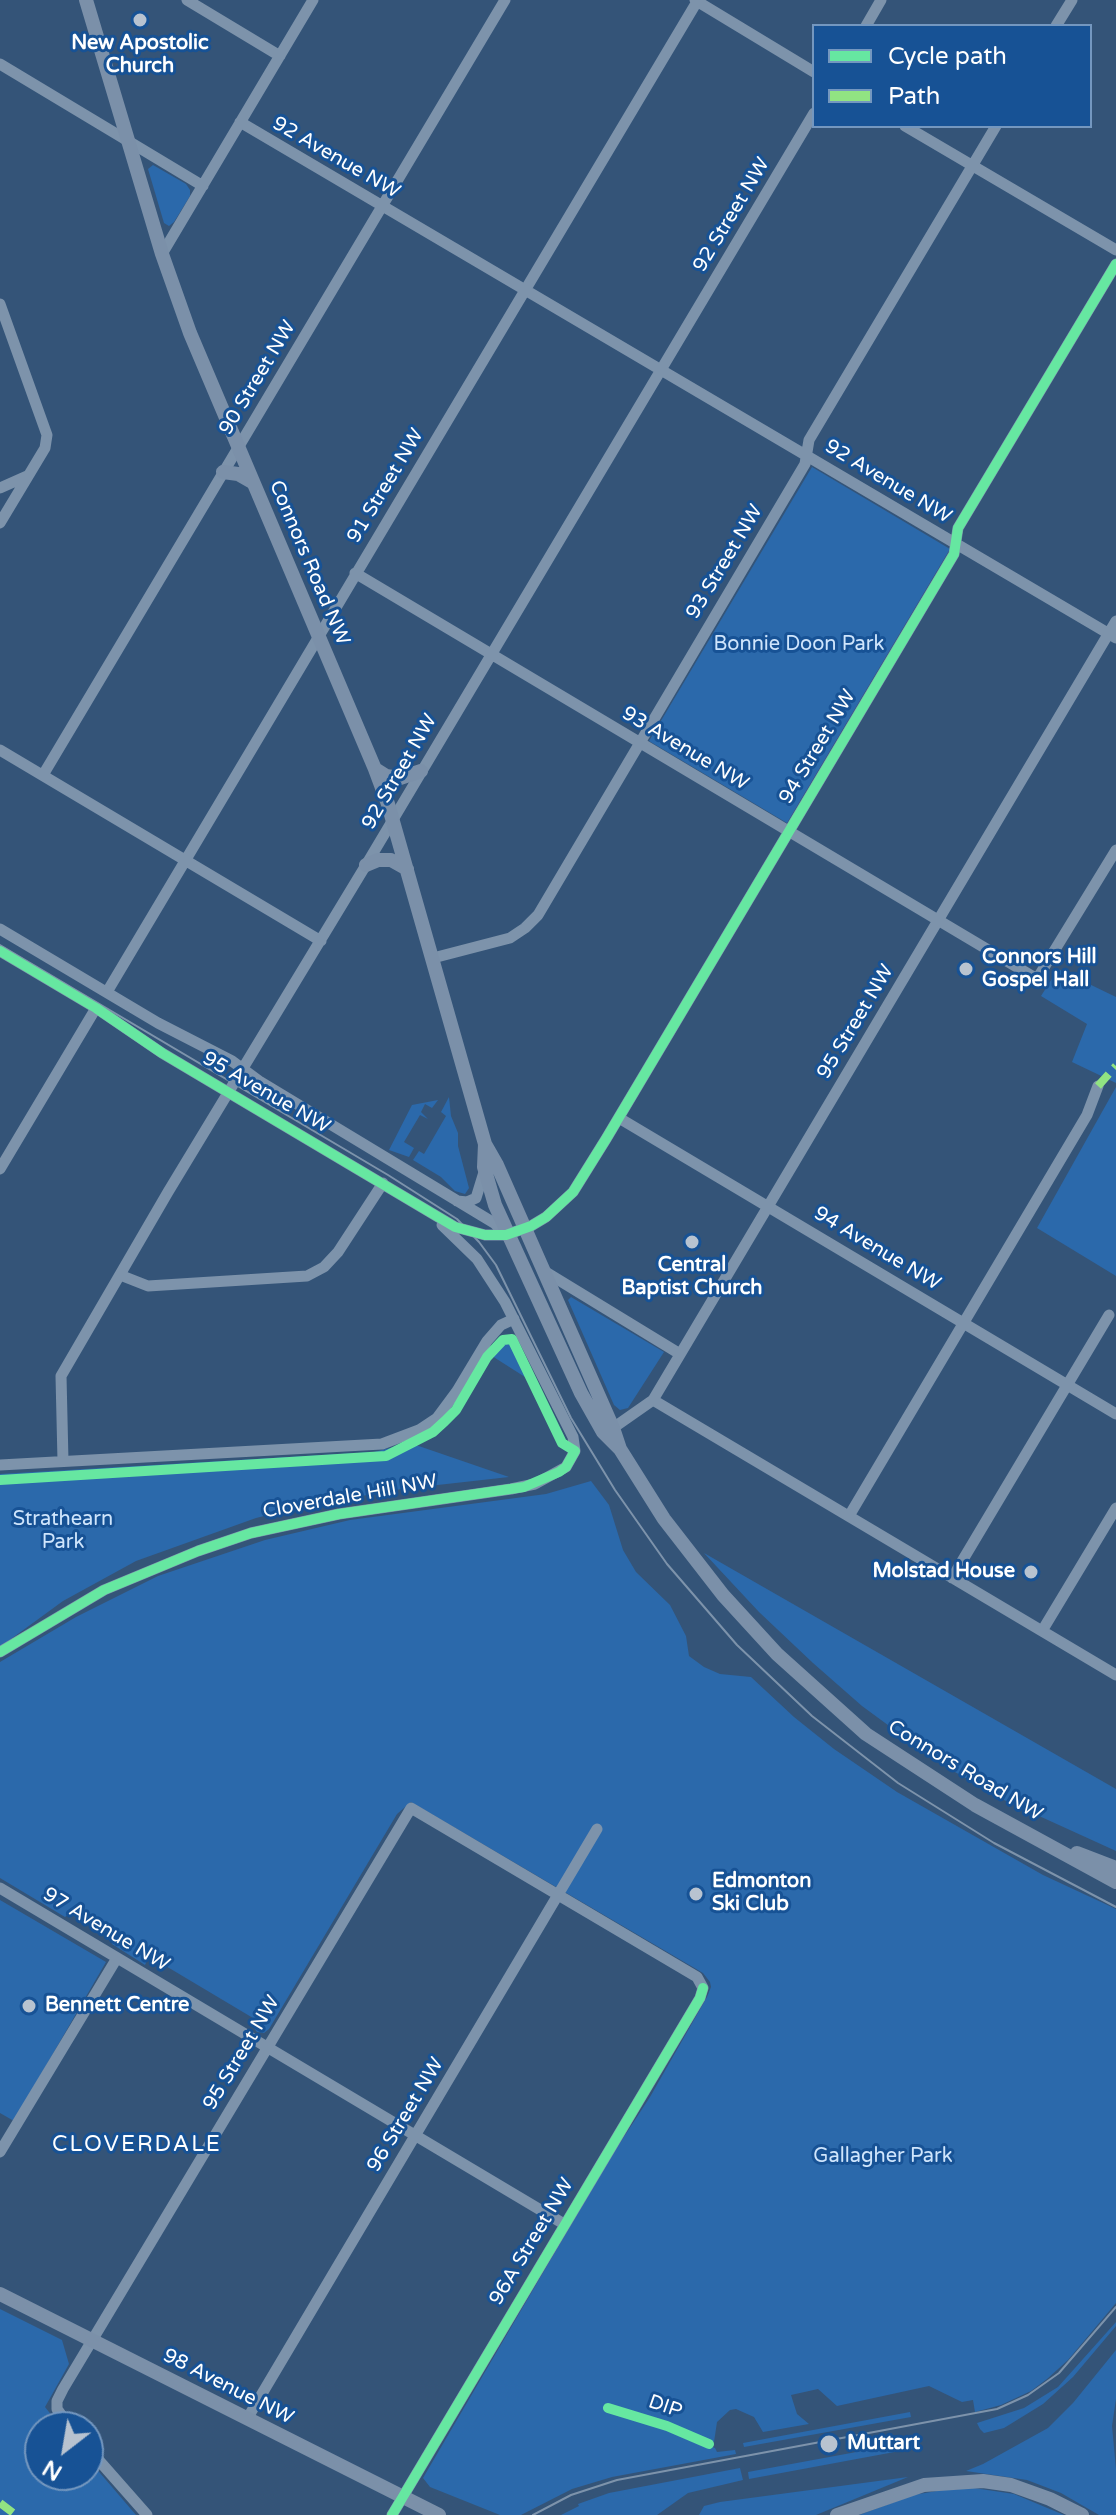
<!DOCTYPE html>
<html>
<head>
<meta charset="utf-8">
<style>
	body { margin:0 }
	#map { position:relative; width:1116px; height:2515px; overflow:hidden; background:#345478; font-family:"Varela Round",sans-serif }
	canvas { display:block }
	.legend { position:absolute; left:812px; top:24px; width:280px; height:104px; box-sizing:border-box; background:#175295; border:2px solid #7497bf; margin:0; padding:10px 14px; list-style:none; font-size:24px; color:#fff }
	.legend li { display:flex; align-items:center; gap:16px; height:40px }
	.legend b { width:40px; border:2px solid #7497bf }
	.north { position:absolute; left:24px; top:2411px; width:80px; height:80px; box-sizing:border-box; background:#175295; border:2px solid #7497bf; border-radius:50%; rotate:211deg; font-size:22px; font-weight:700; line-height:32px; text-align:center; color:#fff }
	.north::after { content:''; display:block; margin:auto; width:28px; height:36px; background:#b8c3d0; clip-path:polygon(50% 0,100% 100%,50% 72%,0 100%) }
</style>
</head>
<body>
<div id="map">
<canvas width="1116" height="2515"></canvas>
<ul class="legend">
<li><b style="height:10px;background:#66e7a1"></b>Cycle path</li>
<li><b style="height:10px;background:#91e382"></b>Path</li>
</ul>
<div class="north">N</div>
</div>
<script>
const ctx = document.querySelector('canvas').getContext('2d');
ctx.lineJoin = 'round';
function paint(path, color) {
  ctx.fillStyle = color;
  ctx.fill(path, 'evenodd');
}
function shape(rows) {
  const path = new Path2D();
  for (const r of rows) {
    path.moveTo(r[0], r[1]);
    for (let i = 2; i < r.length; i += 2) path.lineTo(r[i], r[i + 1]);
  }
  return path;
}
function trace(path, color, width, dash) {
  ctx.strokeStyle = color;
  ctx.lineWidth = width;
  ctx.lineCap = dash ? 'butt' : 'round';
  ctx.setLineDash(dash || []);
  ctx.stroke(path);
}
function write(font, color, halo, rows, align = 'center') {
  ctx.font = font + ' "Varela Round",sans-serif';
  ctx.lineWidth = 6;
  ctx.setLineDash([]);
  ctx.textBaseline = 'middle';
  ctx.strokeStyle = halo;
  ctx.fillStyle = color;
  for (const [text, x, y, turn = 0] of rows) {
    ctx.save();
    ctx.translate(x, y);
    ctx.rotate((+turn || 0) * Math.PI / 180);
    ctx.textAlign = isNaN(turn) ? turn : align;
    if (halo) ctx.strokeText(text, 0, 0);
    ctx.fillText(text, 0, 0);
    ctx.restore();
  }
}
const green = shape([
	[153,165,186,184,190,190,190,196,174,222,169,226,164,223,148,169],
	[812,467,950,549,787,823,649,741],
	[1058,969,1116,997,1116,1083,1072,1062,1087,1024,1041,996],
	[1116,1087,1116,1276,1037,1228],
	[449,1097,451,1116,458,1133,458,1146,469,1188,465,1194,455,1191,441,1177,413,1160,419,1151,424,1154,446,1116,441,1112],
	[438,1100,432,1108,425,1104,421,1112,428,1119,420,1115,404,1142,414,1148,409,1157,389,1150,412,1105],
	[571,1297,664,1352,628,1408,620,1410,614,1405,568,1300],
	[508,1340,512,1344,533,1392,525,1377,492,1356,499,1345],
	[410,1443,509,1477,402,1489,304,1506,256,1518,136,1561,63,1601,0,1647,0,1474,374,1452],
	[591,1481,609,1505,623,1550,636,1572,670,1605,686,1636,689,1656,704,1667,720,1674,751,1677,794,1717,834,1749,897,1792,1043,1875,1116,1909,1116,2303,1068,2360,1047,2379,1031,2391,1001,2405,975,2412,973,2400,962,2402,929,2386,837,2406,818,2389,791,2395,797,2414,809,2424,763,2432,754,2417,736,2409,730,2410,717,2422,714,2442,683,2430,678,2432,715,2448,717,2452,735,2450,736,2454,612,2477,572,2489,521,2515,500,2515,430,2487,423,2478,610,2158,650,2097,707,1997,711,1987,710,1982,703,1973,411,1802,397,1814,269,2029,264,2033,257,2032,253,2027,253,2018,149,1956,145,1965,112,1944,110,1932,73,1911,65,1917,0,1878,0,1662,76,1617,158,1576,265,1540,350,1520,546,1494],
	[704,1553,1116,1789,1116,1851,1004,1800,941,1764,862,1706,813,1663,759,1612],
	[0,1900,106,1962,14,2121,0,2113],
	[0,2309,62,2340,69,2364,45,2407,61,2427,40,2427,40,2475,88,2475,88,2459,136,2515,0,2515],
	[1116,2322,1116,2326,1073,2377,1043,2404,1004,2428,984,2433,980,2429,977,2423,1024,2408,1058,2387],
	[1116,2350,1116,2399,1112,2426,1116,2469,1116,2515,1099,2515,1061,2493,1027,2480,966,2471,983,2464,1048,2428,1073,2403],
	[910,2412,911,2417,744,2447,743,2443],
	[916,2441,916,2448,749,2479,748,2472],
	[740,2468,743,2480,688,2493,657,2515,561,2515,579,2506,578,2504,609,2493],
	[908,2477,816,2515,699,2515,704,2506,720,2502],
	[974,2488,1014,2494,1064,2515,859,2515,913,2495,943,2490]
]);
const minor = shape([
	[187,0,280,56],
	[695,0,814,72],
	[866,26,881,0],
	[1056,26,1072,0],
	[0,64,203,186],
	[240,122,1116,638],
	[905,126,1116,250],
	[162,254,313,0],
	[0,304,47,435,45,448,0,523],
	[0,488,27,476],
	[355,573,1037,979,1116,850],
	[0,750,321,941],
	[43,775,505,0],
	[0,929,158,1023,232,1061,259,1081,494,1223,506,1234],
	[0,951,96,1008,162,1053,455,1227,485,1235,506,1235,531,1226,546,1217,573,1192,606,1139,954,554,958,528,1116,264],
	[433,958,510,938,525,928,538,915,805,464,809,440,996,126],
	[107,992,698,0],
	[619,1118,1116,1414],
	[0,1169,96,1008],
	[457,1201,467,1202,476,1198,484,1172],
	[544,1271,680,1354],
	[120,1275,148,1286,307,1276,324,1267,338,1252,383,1183],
	[653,1400,1116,1675],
	[613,1428,653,1400,1116,621],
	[63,1461,61,1376,168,1192,366,865,814,113],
	[0,1465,382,1444,419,1430,437,1418,457,1391,487,1341,501,1325,514,1319],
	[849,1516,1087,1115,1098,1086],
	[952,1578,1109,1315],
	[1042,1631,1116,1508],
	[0,1652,104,1590,198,1551,251,1533,339,1514,511,1489,535,1484,566,1467,575,1451,573,1437,505,1302,477,1259,442,1225],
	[0,1888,564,2224],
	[0,2152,117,1958],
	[247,2419,597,1829],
	[70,2427,57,2409,57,2401,63,2389,411,1808,697,1977,703,1988,700,1998,392,2515],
	[88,2448,147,2515]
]);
const major = shape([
	[86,0,162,254,190,333,375,769,388,804,485,1144,497,1165,613,1428,620,1449],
	[223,472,238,474,252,482],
	[375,769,386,776,400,778,421,771],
	[366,865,378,860,391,860,407,869],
	[485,1144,484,1167,495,1205,581,1393,603,1432,620,1449,664,1519,723,1595,777,1654,866,1734,975,1805,1116,1882],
	[1077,1853,1116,1868],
	[0,2294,439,2515],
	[837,2515,924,2485,983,2481,1011,2485,1050,2499,1082,2515]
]);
const tram = shape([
	[0,945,388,1175,457,1219,479,1242,496,1265,571,1418,615,1490,667,1564,737,1645,812,1716,898,1783,994,1843,1116,1907],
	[533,2515,571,2495,617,2480,997,2409,1028,2395,1059,2373,1116,2307]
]);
const quiet = shape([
	[1098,1086,1116,1066],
	[0,2503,16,2515]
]);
const cycleway = shape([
	[0,951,96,1008,162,1053,455,1227,485,1235,506,1235,531,1226,546,1217,573,1192,606,1139,954,554,958,528,1116,264],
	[0,1480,386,1456,433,1432,445,1421,456,1410,487,1357,503,1340,512,1339,562,1443,575,1451,566,1467,559,1472,524,1487,339,1514,251,1533,198,1551,104,1590,0,1652],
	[608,2408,667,2426,709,2444],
	[392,2515,700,1998,703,1988]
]);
const markers = [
	[140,20,8,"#b8c3d0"],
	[966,969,8,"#b8c3d0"],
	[692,1242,8,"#b8c3d0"],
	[1031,1572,8,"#b8c3d0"],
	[696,1894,8,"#b8c3d0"],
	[29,2006,8,"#b8c3d0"],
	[829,2444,10,"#b8c3d0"]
];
const poiNames = [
	["New Apostolic",140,44,"center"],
	["Church",140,67,"center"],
	["Connors Hill",982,958],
	["Gospel Hall",982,981],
	["Central",692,1266,"center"],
	["Baptist Church",692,1289,"center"],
	["Molstad House",1015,1572,"right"],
	["Edmonton",712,1882],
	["Ski Club",712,1905],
	["Bennett Centre",45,2006],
	["Muttart",847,2444]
];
const streetNames = [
	["92 Avenue NW",336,158,30],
	["92 Street NW",732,215,-59],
	["90 Street NW",258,378,-59],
	["92 Avenue NW",888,482,31],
	["91 Street NW",386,486,-59],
	["93 Street NW",725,562,-59],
	["Connors Road NW",309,563,67],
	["94 Street NW",818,747,-59],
	["93 Avenue NW",685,749,31],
	["92 Street NW",400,772,-60],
	["95 Street NW",856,1022,-59],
	["95 Avenue NW",266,1093,30],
	["94 Avenue NW",877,1249,31],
	["Cloverdale Hill NW",350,1497,-10],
	["Connors Road NW",965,1771,31],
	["97 Avenue NW",106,1930,31],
	["95 Street NW",242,2053,-59],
	["96 Street NW",406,2115,-59],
	["96A Street NW",532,2242,-59],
	["98 Avenue NW",228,2387,27],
	["DIP",665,2407,19]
];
const parkNames = [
	["Bonnie Doon Park",799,645],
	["Strathearn",63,1520],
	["Park",63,1543],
	["Gallagher Park",883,2157]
];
const neighbourhoodNames = [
	["CLOVERDALE",137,2145]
];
paint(green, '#2b69ab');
trace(minor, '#7d93ab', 11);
trace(major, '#7b90a9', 14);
trace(tram, '#7d93ab', 2);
trace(quiet, '#91e382', 8, [16, 8]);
trace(cycleway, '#66e7a1', 10);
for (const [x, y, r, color] of markers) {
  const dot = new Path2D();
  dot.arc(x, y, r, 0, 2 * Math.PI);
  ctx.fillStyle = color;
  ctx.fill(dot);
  trace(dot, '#175295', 3);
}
write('bold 20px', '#fff', '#175295', poiNames, 'left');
write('20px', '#fff', '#175295', streetNames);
write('20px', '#cfe5fc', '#175295', parkNames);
ctx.letterSpacing = '2px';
write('22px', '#fff', '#175295', neighbourhoodNames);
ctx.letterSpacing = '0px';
</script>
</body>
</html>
